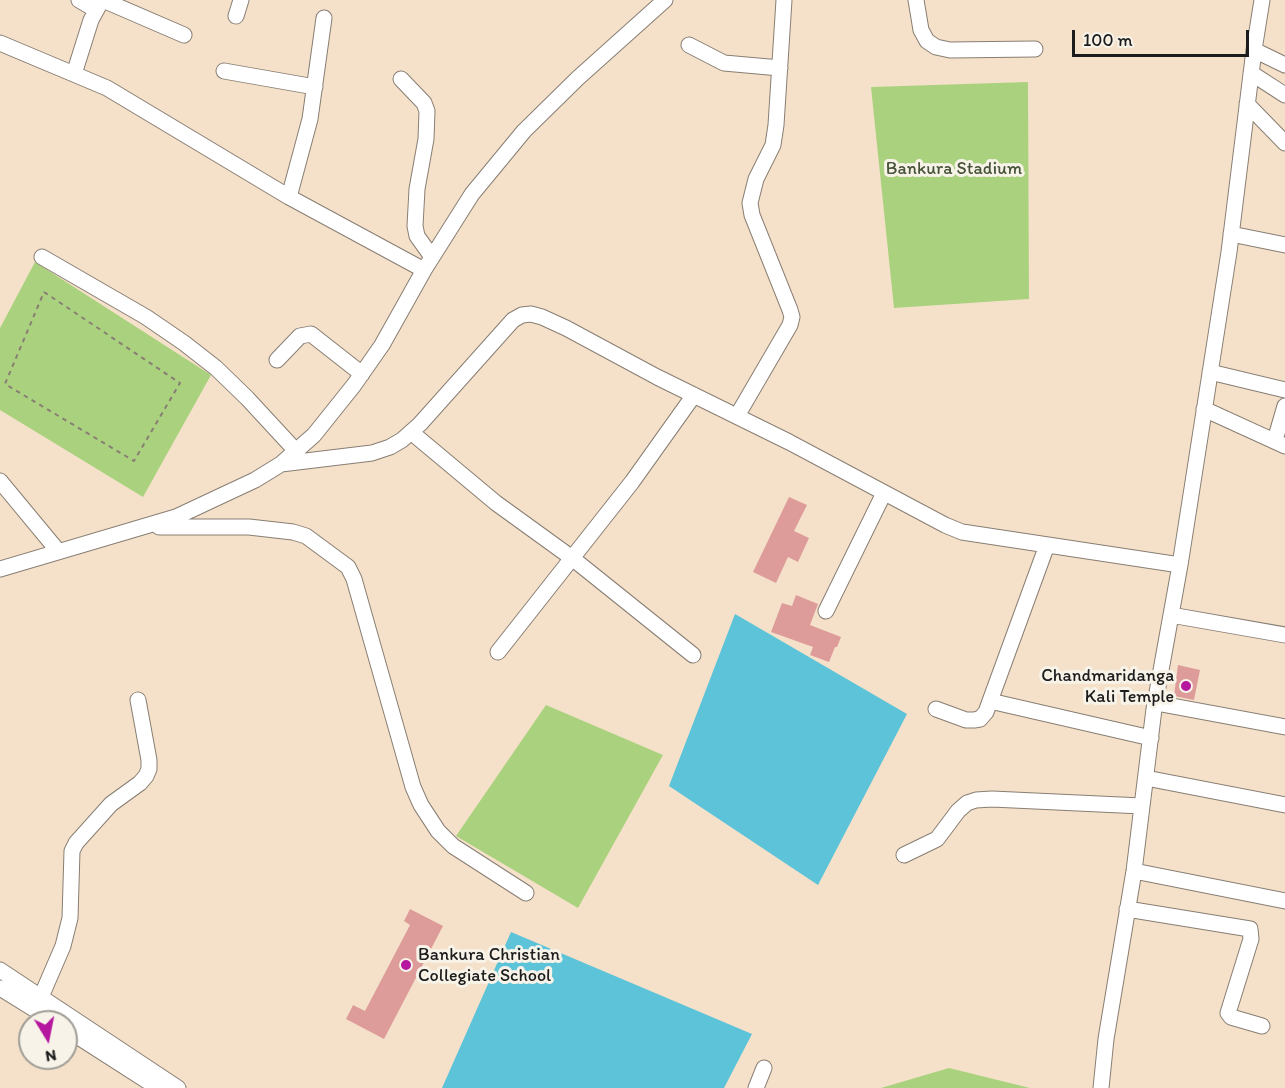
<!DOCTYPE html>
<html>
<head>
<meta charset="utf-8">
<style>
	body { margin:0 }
	#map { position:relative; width:1285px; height:1088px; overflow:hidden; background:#f5e1ca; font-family:Itim,sans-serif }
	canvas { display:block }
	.north { position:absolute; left:18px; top:1010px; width:60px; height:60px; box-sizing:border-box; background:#f7f3e8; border:2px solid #9f9d96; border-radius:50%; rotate:170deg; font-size:16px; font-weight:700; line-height:24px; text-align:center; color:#1c1c1c }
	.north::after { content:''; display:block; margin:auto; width:21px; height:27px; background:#b5179e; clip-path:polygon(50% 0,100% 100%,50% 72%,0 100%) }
	.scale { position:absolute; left:1072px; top:30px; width:177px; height:27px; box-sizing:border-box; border:3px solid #1c1c1c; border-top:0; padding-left:8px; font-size:18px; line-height:21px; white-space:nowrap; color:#1c1c1c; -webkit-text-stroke:4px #f7f3e8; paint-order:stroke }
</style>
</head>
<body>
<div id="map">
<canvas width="1285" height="1088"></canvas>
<div class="north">N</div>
<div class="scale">100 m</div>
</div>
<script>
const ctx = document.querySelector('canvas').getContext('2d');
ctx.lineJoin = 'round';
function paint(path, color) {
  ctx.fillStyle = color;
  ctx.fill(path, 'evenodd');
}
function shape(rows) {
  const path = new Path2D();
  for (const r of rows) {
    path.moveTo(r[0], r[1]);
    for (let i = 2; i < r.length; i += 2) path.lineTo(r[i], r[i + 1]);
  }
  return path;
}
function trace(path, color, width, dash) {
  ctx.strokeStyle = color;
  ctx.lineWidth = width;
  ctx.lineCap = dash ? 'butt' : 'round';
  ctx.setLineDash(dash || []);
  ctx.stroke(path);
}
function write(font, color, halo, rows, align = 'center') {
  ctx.font = font + ' Itim,sans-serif';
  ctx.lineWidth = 6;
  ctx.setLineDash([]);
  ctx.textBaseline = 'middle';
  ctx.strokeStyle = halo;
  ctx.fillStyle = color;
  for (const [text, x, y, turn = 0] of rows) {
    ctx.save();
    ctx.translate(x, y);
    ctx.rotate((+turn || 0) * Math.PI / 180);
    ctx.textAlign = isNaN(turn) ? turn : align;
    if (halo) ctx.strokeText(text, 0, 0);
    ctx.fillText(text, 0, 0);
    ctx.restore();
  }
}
const green = shape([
	[1028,82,1029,299,894,308,871,87],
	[35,262,211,375,143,497,0,410,0,328],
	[546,705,663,755,578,908,456,836],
	[949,1068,1030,1088,881,1088]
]);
const water = shape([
	[735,614,907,714,818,885,669,786],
	[511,932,752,1034,724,1088,442,1088]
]);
const building = shape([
	[789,497,807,505,794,531,809,538,798,562,788,557,776,583,753,572],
	[796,595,818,604,810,625,841,637,837,647,835,647,829,662,810,655,813,647,771,632,782,603,792,606],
	[1178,665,1200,670,1194,700,1174,696],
	[410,909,443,926,384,1039,346,1019,353,1005,365,1011,410,925,404,921]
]);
const path = shape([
	[44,292,180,383,134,461,5,384,44,292]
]);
const minor = shape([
	[79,0,96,10],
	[103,0,184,35],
	[916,0,921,30,927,41,936,47,950,50,1035,49],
	[236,16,241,0],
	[0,43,107,88,289,197,424,270],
	[689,45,724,63,780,68],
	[1254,50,1285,65],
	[224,71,315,87],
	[1251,73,1285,95],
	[74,74,91,20,102,0],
	[401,79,424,103,427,111,426,139,417,189,415,226,417,236,432,257],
	[1247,104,1285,143],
	[289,197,310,119,324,18],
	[1231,234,1285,245],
	[42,257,146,317,184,343,216,368,247,398,296,451],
	[277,360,300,336,311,334,362,374],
	[1210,372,1285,390],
	[1204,409,1285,446],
	[737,416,790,325,792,317,790,310,752,215,750,203,756,179,773,145,776,125,784,0],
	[411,432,496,503,572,558,693,655],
	[1275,440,1285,406],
	[281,464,372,453,390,447,402,440,420,424,513,320,522,315,531,314,542,317,566,328,657,377,789,442,945,525,962,532,1180,565],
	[0,481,58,551],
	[159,527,249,527,293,532,306,536,348,567,354,579,413,787,421,805,438,831,453,846,526,893],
	[0,569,176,517,255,480,281,464,314,435,354,385,382,345,424,270,472,194,524,131,578,78,665,0],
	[826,611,884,493],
	[1171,615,1285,635],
	[498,652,632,482,694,395],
	[990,701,1151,738],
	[1156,703,1285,727],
	[936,709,966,720,974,720,980,719,986,712,1047,545],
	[1146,778,1285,805],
	[904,855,937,839,958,811,967,803,976,800,992,799,1142,806],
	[1134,871,1285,901],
	[1127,909,1250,929,1251,939,1228,1013,1231,1017,1262,1026],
	[0,970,178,1088],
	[0,988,55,1022],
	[41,997,63,946,70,918,72,851,76,843,111,804,140,783,146,776,149,769,149,760,138,700],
	[66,1029,158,1088],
	[756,1088,764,1068],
	[1101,1088,1106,1039,1134,871,1154,709,1180,565,1229,252,1254,50,1262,0]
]);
const markers = [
	[1186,686,6,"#b5179e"],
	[406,965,6,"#b5179e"]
];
const parkNames = [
	["Bankura Stadium",954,169]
];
const poiNames = [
	["Chandmaridanga",1174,676],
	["Kali Temple",1174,697],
	["Bankura Christian",418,955,"left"],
	["Collegiate School",418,976,"left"]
];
paint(green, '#aad27e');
paint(water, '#5cc3d8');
paint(building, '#dd9c9a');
trace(minor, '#887e73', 17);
trace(path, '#887e73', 2, [4.5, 4.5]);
trace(minor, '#fff', 15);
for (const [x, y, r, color] of markers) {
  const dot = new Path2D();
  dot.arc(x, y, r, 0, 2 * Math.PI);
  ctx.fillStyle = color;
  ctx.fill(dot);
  trace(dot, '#f7f3e8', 2);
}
write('18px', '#475339', '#f7f3e8', parkNames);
write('18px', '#1c1c1c', '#f7f3e8', poiNames, 'right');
</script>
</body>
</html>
